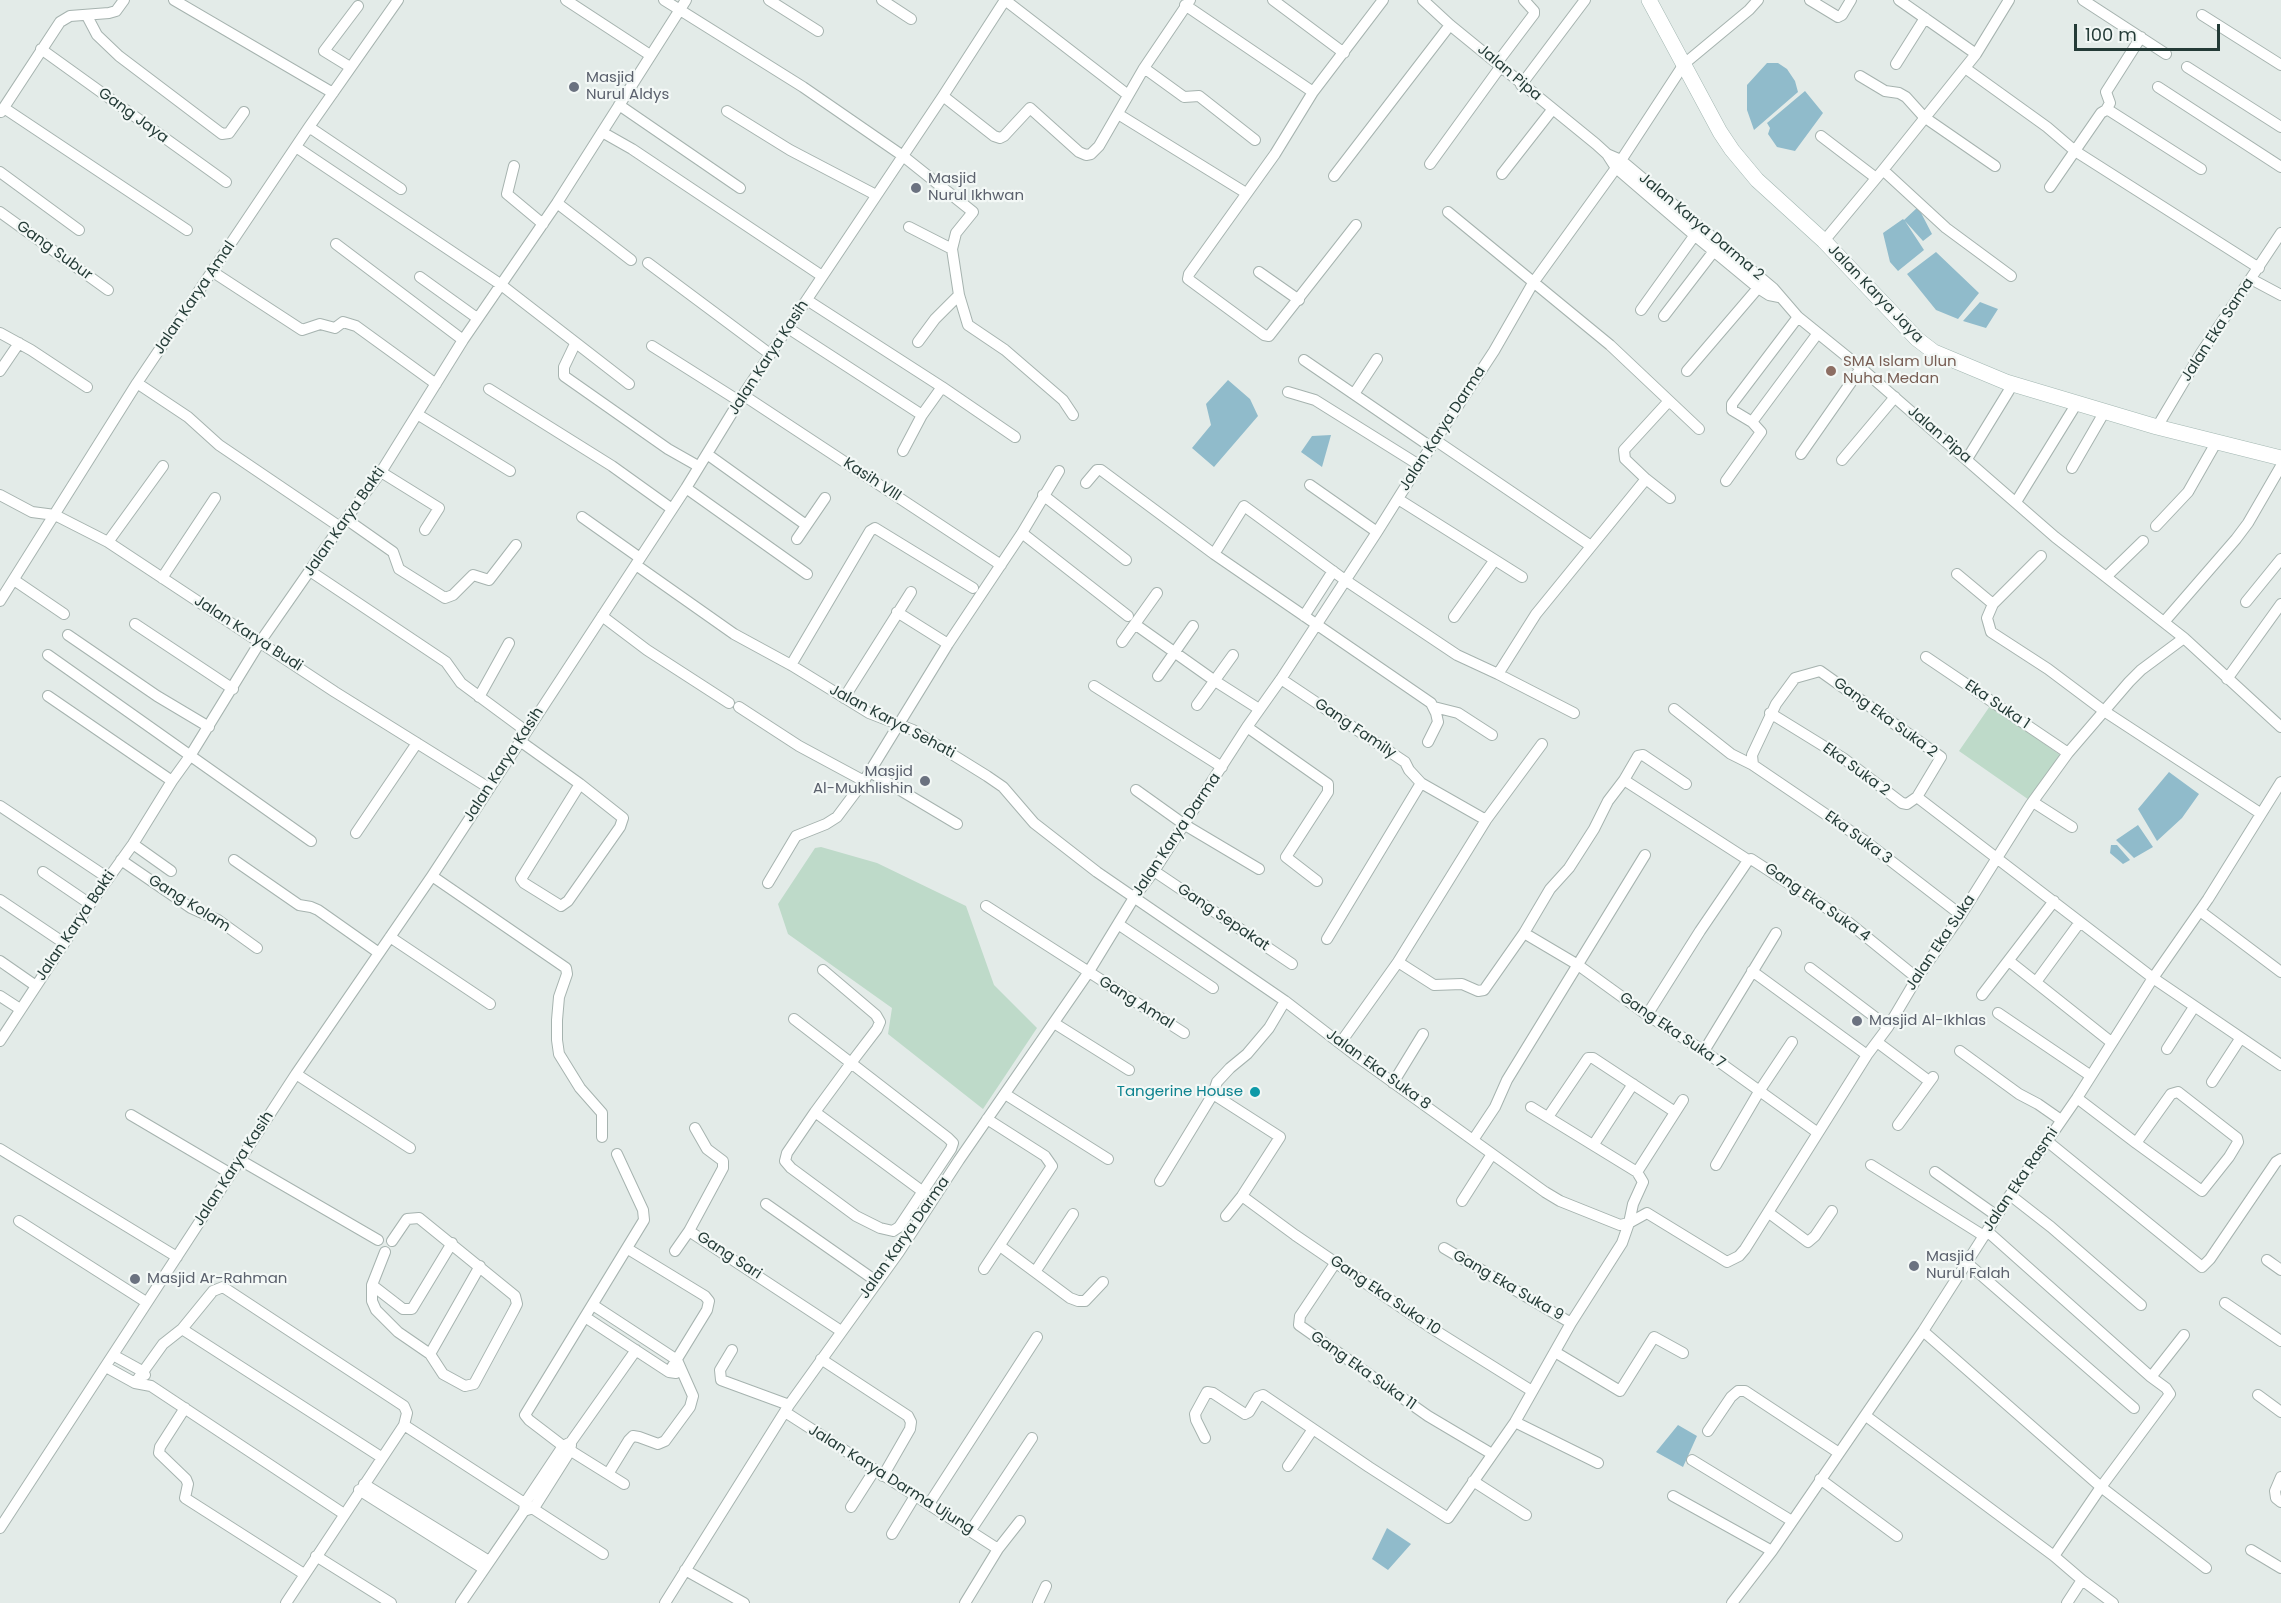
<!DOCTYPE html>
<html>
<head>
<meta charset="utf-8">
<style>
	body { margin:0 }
	#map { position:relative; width:2281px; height:1603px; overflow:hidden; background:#e3ebe8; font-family:Poppins,sans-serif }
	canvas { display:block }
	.scale { position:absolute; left:2074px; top:24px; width:146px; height:27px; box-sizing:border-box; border:3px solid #243b37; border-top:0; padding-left:8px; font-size:18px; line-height:21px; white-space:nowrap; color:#243b37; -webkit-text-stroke:4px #f3f8f6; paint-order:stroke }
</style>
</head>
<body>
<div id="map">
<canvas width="2281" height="1603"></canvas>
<div class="scale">100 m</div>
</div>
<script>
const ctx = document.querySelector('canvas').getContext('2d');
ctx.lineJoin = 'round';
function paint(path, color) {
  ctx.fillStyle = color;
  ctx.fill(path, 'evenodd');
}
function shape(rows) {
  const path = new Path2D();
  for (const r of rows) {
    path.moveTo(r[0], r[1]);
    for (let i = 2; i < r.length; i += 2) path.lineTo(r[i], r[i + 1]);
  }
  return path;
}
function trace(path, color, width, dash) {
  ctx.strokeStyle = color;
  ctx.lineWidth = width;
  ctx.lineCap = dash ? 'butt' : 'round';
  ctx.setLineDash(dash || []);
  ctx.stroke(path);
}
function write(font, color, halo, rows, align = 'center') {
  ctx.font = font + ' Poppins,sans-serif';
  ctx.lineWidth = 4.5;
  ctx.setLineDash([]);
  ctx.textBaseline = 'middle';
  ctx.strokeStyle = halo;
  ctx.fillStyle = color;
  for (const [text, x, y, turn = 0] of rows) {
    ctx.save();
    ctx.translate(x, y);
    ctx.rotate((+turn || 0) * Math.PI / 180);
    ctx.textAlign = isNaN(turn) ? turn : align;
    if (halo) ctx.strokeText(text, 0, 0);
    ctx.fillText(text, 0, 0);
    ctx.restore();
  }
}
const green = shape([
	[1990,706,2063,757,2032,802,1959,751],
	[821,847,877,863,966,906,994,985,1037,1028,983,1109,888,1034,892,1008,788,934,778,904,815,848]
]);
const water = shape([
	[1767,63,1778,63,1787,69,1795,81,1798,92,1754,130,1747,110,1747,85],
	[1805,91,1823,113,1795,151,1777,147,1768,134,1770,128,1767,123],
	[1918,207,1932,234,1923,241,1905,221,1924,250,1898,271,1890,262,1883,233,1903,219,1904,220],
	[1936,252,1979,293,1958,319,1936,310,1907,274],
	[1980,302,1998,309,1986,328,1963,321],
	[1228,380,1250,399,1258,416,1214,467,1192,448,1211,425,1206,404],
	[1331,435,1322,467,1301,452,1312,436],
	[2169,772,2199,794,2182,818,2157,841,2138,809],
	[2138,825,2153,847,2134,858,2116,840],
	[2111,845,2117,845,2130,860,2123,864,2110,853],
	[1678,1425,1697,1436,1683,1467,1656,1452],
	[1387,1528,1411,1544,1388,1570,1372,1559]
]);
const street = shape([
	[174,0,333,93],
	[566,0,650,55],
	[664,0,803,87,903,156,973,212,956,233,952,249,959,295,968,325,1005,350,1063,400,1073,415],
	[769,0,818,31],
	[882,0,911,19],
	[1005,0,1128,95],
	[1273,0,1344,53],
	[1423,0,1450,25,1596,144,1607,154,1616,168,1694,235,1758,288,1769,295,1779,297],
	[1810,0,1838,17,1842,15,1851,0],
	[1899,0,1976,54],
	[2083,0,2166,54],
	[1185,5,1313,92],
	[2202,15,2281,65],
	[87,16,97,35,119,56,222,134,229,133,244,112],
	[41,49,226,182],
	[1497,63,1534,14,1534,11,1524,0],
	[1896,64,1925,18],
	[350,67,324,51,358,6],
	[2187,67,2281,127],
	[1144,68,1184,97,1199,96,1255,140],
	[1965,68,2047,127,2075,151,2259,268],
	[1860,76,1885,91,1899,93,1906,97,1924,117,1995,166],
	[1521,85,1585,0],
	[2158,87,2281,167],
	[943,96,994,136,1000,138,1004,136,1030,108,1079,152,1086,155,1091,154,1099,146,1144,68,1190,0],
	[619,105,740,188],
	[4,108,187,230],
	[2106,110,2110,103,2106,92,2141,37],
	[727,111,790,150,876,195],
	[1,112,60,22,70,16,109,13,116,11,124,0],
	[1118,114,1246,193],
	[309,127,401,189],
	[602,132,632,149,822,276],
	[1821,136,1876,178],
	[296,147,500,284,629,384],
	[1607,154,1621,160,1773,288,1798,317,1861,368,2055,537,2184,638,2281,727],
	[1430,164,1501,66],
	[514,166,507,194,543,224],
	[1883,170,1946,228,2011,276],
	[0,172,79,230],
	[1502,174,1552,110],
	[1334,176,1450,25],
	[2050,187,2101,113,2106,110,2110,111,2201,169],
	[557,203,631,260],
	[0,212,108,290],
	[1448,212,1610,345,1699,429],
	[1356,225,1269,336,1264,335,1188,279,1189,274,1275,154,1313,92,1383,0],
	[909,227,952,249],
	[1824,241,1883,170,1976,54,2009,0],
	[336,244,463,340],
	[648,263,770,354],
	[213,272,302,330,320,324,335,328,343,322,356,326,436,384],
	[1259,272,1299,300],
	[420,277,477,318],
	[2251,279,2281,295],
	[807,300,942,387,1015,437],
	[1641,310,1697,232],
	[1664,316,1717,247],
	[788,328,922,415],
	[0,333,31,350,87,387],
	[918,342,935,319,959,295],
	[575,344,564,367,564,376,668,449,698,466],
	[652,346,739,401],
	[1304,360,1431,447],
	[0,371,19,343],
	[1687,371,1758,288],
	[137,383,188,417,219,445,340,527],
	[489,389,612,466,672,509],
	[1288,392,1315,400,1419,465],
	[1354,394,1377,359],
	[743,395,1001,565],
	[417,414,510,471],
	[1752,422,1818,333],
	[2157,427,2201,353,2281,233],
	[1435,440,1591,546],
	[903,451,922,415,942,387],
	[707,454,806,525],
	[1801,454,1861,368],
	[1967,459,2013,384],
	[1842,460,1895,397],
	[2072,468,2105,411],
	[381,472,439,508,425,530],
	[1646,479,1670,498],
	[1726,481,1761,432,1752,422,1732,410,1732,404,1798,317],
	[1086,483,1097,470,1101,470,1214,554,1431,703,1436,713,1438,722,1428,742],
	[1310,485,1377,532],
	[686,488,807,574],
	[0,495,32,512,55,515,108,542,335,692,489,788],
	[1043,495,1126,560],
	[1398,499,1522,577],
	[2016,502,2077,403],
	[582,517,640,558],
	[346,519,393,552,399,569,445,598,453,595,473,575,489,580,516,545],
	[2156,526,2188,492,2217,441],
	[1022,533,1128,616],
	[797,539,825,498],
	[108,542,163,466],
	[1214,554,1244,506,1345,580,1457,655,1498,674,1574,713],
	[2041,556,1993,604,1987,618,1991,632,2048,669,2104,711,2260,813],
	[636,565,734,634,791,665,869,713,913,730,987,776,1003,787,1034,823,1097,872,1285,1001,1359,1058,1545,1192,1560,1201,1620,1225,1629,1223,1647,1213,1727,1262,1739,1256,1745,1249,1867,1055,1888,1027,1917,978,1961,915,2031,804,2068,753,2129,682,2141,670,2184,638],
	[310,571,446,662,461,683,526,731],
	[1957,574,1993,604],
	[2106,577,2143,541],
	[162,578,215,498],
	[14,580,64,614],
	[0,601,137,383,309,127,398,0],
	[2246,602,2281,559],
	[897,612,948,644],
	[602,616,647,650,729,703],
	[1304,616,1333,571],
	[1454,617,1494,561],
	[2164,622,2236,539,2248,523,2281,466],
	[135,624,233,689],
	[1136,625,1215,681,1259,709],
	[68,635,157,696,209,727],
	[1122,642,1157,593],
	[48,655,311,841],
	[1926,657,2068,753],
	[791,665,870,531,875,528,973,588],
	[1498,674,1536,614,1646,479,1625,459,1624,450,1668,402],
	[1158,676,1193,626],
	[1281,679,1405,762,1409,770,1421,783,1486,820],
	[2227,679,2281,604],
	[1094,686,1222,767],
	[48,696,172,781],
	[479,697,509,643],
	[844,698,911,592],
	[1197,705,1233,655],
	[739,707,799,746,864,781],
	[1434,707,1458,713,1492,735],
	[1674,709,1731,754,1753,765,1865,841,1961,915],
	[1770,713,1843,758,1902,803,1907,804,1917,797,2153,978,2281,1065],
	[1247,727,1328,784,1328,792,1286,857,1317,881],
	[520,741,580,784,623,818,620,827,568,901,561,906,524,883,521,879,580,784],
	[1753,765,1752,755,1776,704,1795,678,1820,671,1941,757,1917,797],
	[870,772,957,824],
	[1686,784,1643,755,1638,756,1624,780,1748,860],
	[1136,790,1185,825,1259,869],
	[2033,802,2072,827],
	[0,806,108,878],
	[356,833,417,743],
	[133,844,171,871],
	[121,860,191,908,218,920,257,948],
	[234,860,299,905,311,907,318,910,379,953],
	[1154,871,1292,964],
	[43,872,90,904],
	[432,876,566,968,567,974,559,997,557,1020,557,1040,559,1054,580,1088,602,1113,602,1137],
	[768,883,796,836,826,824,837,817,864,781,948,644,1022,533,1059,471],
	[0,900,64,943],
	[986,906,1184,1033],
	[2200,911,2281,972],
	[1118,924,1213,988],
	[1524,933,1578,965,1647,1015,1704,1051,1818,1133],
	[390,937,490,1004],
	[1327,939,1421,783],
	[0,961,36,986],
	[2009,961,2111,1042],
	[1398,962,1434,985,1462,984,1478,991,1484,990,1524,933,1550,889,1569,868,1594,829,1608,801,1624,780],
	[1810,968,1888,1027],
	[1752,971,1867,1055],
	[2036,982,2080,922],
	[1982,995,2054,901],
	[0,996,20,1009],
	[1998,1013,2091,1076],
	[1647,1015,1700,931,1747,862,1751,859,1848,922,1917,978],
	[794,1019,851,1063,948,1138,953,1143,951,1149,899,1227,893,1231,880,1228,856,1216,791,1168,785,1161,787,1153,815,1112,851,1063,877,1029,880,1022,876,1015,823,970],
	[1054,1023,1129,1070],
	[0,1041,90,904,133,844,172,781,190,756,260,642,340,527,381,472,463,340,557,203,686,0],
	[1341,1042,1398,962,1486,820,1542,744],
	[1877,1042,1929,1081],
	[2167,1049,2194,1007],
	[1704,1051,1776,933],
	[1960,1051,2019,1094,2038,1104,2061,1120],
	[296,1074,410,1148],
	[2212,1082,2240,1039],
	[1393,1083,1423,1034],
	[1005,1094,1108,1159],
	[1213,1094,1280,1137,1242,1196,1226,1216],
	[2077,1098,2136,1143,2202,1191,2229,1157,2238,1142,2237,1138,2178,1092,2171,1094,2136,1143],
	[815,1112,926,1194],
	[131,1115,231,1174],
	[1548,1117,1588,1058,1593,1058,1675,1112],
	[1898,1125,1933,1077],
	[1473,1140,1495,1107,1507,1080,1645,855],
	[2047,1141,2202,1267,2210,1259,2276,1162,2281,1159],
	[1594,1144,1633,1084],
	[0,1149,177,1257],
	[617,1154,643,1210,644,1220,525,1415,529,1420,563,1446,624,1484],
	[240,1160,378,1240],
	[1716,1165,1760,1090,1792,1042],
	[1871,1165,1984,1236],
	[1637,1172,1683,1100],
	[1935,1172,1997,1216],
	[1160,1181,1213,1094,1217,1082,1230,1068,1247,1054,1269,1028,1285,1001],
	[2010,1195,2051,1227,2141,1305],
	[1242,1196,1295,1235,1433,1329,1532,1391],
	[1462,1201,1492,1154],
	[766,1204,876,1281],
	[1769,1213,1808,1242,1815,1236,1832,1211],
	[19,1221,146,1302],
	[689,1231,841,1331],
	[1987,1231,2151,1377,2184,1335],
	[1000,1246,1070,1298,1078,1301,1085,1301,1103,1282],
	[1444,1248,1571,1323],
	[628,1249,705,1296,709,1301,707,1310,669,1372],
	[675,1251,689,1231,723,1168,723,1161,707,1149,695,1128],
	[385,1252,372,1285,372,1301,376,1310,398,1332,430,1354,443,1374,465,1386,474,1384,514,1310,517,1304,515,1296,419,1218,407,1219,392,1241],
	[2267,1260,2281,1270],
	[1336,1262,1300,1316,1299,1325,1428,1416,1492,1454],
	[1966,1262,2134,1408],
	[984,1269,1052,1166,1045,1156,987,1119],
	[1035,1272,1073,1214],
	[372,1285,403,1309,412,1309,452,1243],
	[2225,1303,2281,1341],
	[593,1305,677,1360,693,1396,690,1407,665,1441,658,1444,639,1437,633,1436,629,1440,608,1474],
	[585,1317,669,1372,676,1373],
	[182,1329,381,1457],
	[1923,1331,2101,1487,2206,1568],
	[732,1350,720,1370,721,1380,789,1405],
	[1555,1352,1620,1391,1654,1337,1683,1353],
	[430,1354,480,1266],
	[113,1355,142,1371,145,1375],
	[821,1359,908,1416,911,1422,910,1429,883,1476],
	[106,1367,135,1383,151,1386,344,1514],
	[135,1383,163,1344,182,1329,213,1291,223,1287,404,1406,407,1413,404,1425,286,1603],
	[2258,1395,2281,1412],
	[185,1408,160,1447,159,1453,186,1479,188,1484,185,1498,304,1574],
	[785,1412,998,1549],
	[1866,1416,2054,1556,2082,1580,2113,1603],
	[1515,1422,1598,1463],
	[404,1425,603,1554],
	[1708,1431,1731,1397,1738,1391,1745,1391,1839,1453],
	[1205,1438,1196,1420,1195,1414,1207,1392,1213,1393,1245,1414,1249,1412,1258,1397,1263,1395,1369,1467,1448,1518,1515,1422,1571,1323,1622,1243,1629,1223,1633,1204,1643,1182,1637,1172,1531,1107],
	[1692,1460,1792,1521],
	[1288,1466,1313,1429],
	[2281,1477,2275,1491,2276,1498,2281,1502],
	[1820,1479,1897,1536],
	[1473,1481,1526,1515],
	[364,1484,489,1561],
	[359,1490,484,1569],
	[1673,1496,1772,1551],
	[929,1504,1037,1337],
	[851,1507,874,1471],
	[527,1510,534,1508,570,1451,571,1445],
	[0,1528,296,1074,432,876,563,676,686,488,743,395,943,96,1005,0],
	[971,1530,1032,1438],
	[892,1534,915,1496],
	[2251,1550,2281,1568],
	[316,1556,391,1603],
	[2054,1556,2101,1487,2170,1394,2166,1388,2151,1377],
	[685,1570,744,1603],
	[461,1603,524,1511,525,1503,563,1446,571,1442,636,1350],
	[665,1603,789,1405,899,1252,959,1160,1088,973,1135,896,1154,871,1247,727,1281,679,1377,532,1419,465,1494,351,1533,283,1616,168,1684,64,1749,10,1758,0],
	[965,1603,998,1549,1020,1521],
	[1038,1603,1046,1586],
	[1732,1603,1772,1551,1923,1331,2010,1195,2077,1098,2153,978,2208,899,2281,782],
	[2067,1603,2082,1580]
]);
const secondary = shape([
	[1649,0,1720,132,1732,150,1757,180,1824,241,1917,339,1934,352,2006,382,2157,427,2281,458]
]);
const markers = [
	[574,87,6,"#6b7280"],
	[916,188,6,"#6b7280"],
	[1831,371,6,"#8d6e63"],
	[925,781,6,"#6b7280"],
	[1857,1021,6,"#6b7280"],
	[1255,1092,6,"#0f9aa8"],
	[1914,1266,6,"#6b7280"],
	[135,1279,6,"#6b7280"]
];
const streetNames = [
	["Jalan Pipa",1509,73,40],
	["Gang Jaya",133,116,36],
	["Jalan Karya Darma 2",1701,227,40],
	["Gang Subur",54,251,36],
	["Jalan Karya Jaya",1875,294,46],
	["Jalan Karya Amal",195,298,-56],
	["Jalan Eka Sama",2218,330,-57],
	["Jalan Karya Kasih",769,358,-57],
	["Jalan Karya Darma",1443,429,-57],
	["Jalan Pipa",1939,435,41],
	["Kasih VIII",872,480,33],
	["Jalan Karya Bakti",345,522,-55],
	["Jalan Karya Budi",248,634,33],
	["Eka Suka 1",1997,705,34],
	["Gang Eka Suka 2",1885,718,36],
	["Jalan Karya Sehati",892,722,28],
	["Gang Family",1355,729,34],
	["Jalan Karya Kasih",504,765,-57],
	["Eka Suka 2",1856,770,36],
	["Jalan Karya Darma",1177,835,-56],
	["Eka Suka 3",1858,838,36],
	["Gang Eka Suka 4",1817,903,35],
	["Gang Kolam",189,904,32],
	["Gang Sepakat",1223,918,34],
	["Jalan Karya Bakti",76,926,-56],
	["Jalan Eka Suka",1941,943,-56],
	["Gang Amal",1136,1003,32],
	["Gang Eka Suka 7",1672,1031,34],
	["Jalan Eka Suka 8",1378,1070,36],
	["Jalan Karya Kasih",234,1169,-57],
	["Jalan Eka Rasmi",2021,1180,-56],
	["Jalan Karya Darma",905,1238,-55],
	["Gang Sari",729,1256,33],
	["Gang Eka Suka 9",1508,1286,30],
	["Gang Eka Suka 10",1385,1296,34],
	["Gang Eka Suka 11",1363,1371,35],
	["Jalan Karya Darma Ujung",891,1480,32]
];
const worshipNames = [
	["Masjid",586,78],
	["Nurul Aldys",586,95],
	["Masjid",928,179],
	["Nurul Ikhwan",928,196],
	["Masjid",913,772,"right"],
	["Al-Mukhlishin",913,789,"right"],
	["Masjid Al-Ikhlas",1869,1021],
	["Masjid",1926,1257],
	["Nurul Falah",1926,1274],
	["Masjid Ar-Rahman",147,1279]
];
const educationNames = [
	["SMA Islam Ulun",1843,362],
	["Nuha Medan",1843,379]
];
const cultureNames = [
	["Tangerine House",1243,1092]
];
paint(green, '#bedac9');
paint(water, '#90bbcb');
trace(street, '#a6b3af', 12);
trace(secondary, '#a2b6b1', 16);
trace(street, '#fff', 10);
trace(secondary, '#fff', 15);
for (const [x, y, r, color] of markers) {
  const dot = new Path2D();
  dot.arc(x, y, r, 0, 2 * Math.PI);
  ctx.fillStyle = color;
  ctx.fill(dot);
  trace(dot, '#f3f8f6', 2);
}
write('15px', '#243b37', '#f3f8f6', streetNames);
write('15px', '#5b616d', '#f3f8f6', worshipNames, 'left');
write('15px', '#785e54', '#f3f8f6', educationNames, 'left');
write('15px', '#0d838f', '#f3f8f6', cultureNames, 'right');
</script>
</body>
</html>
